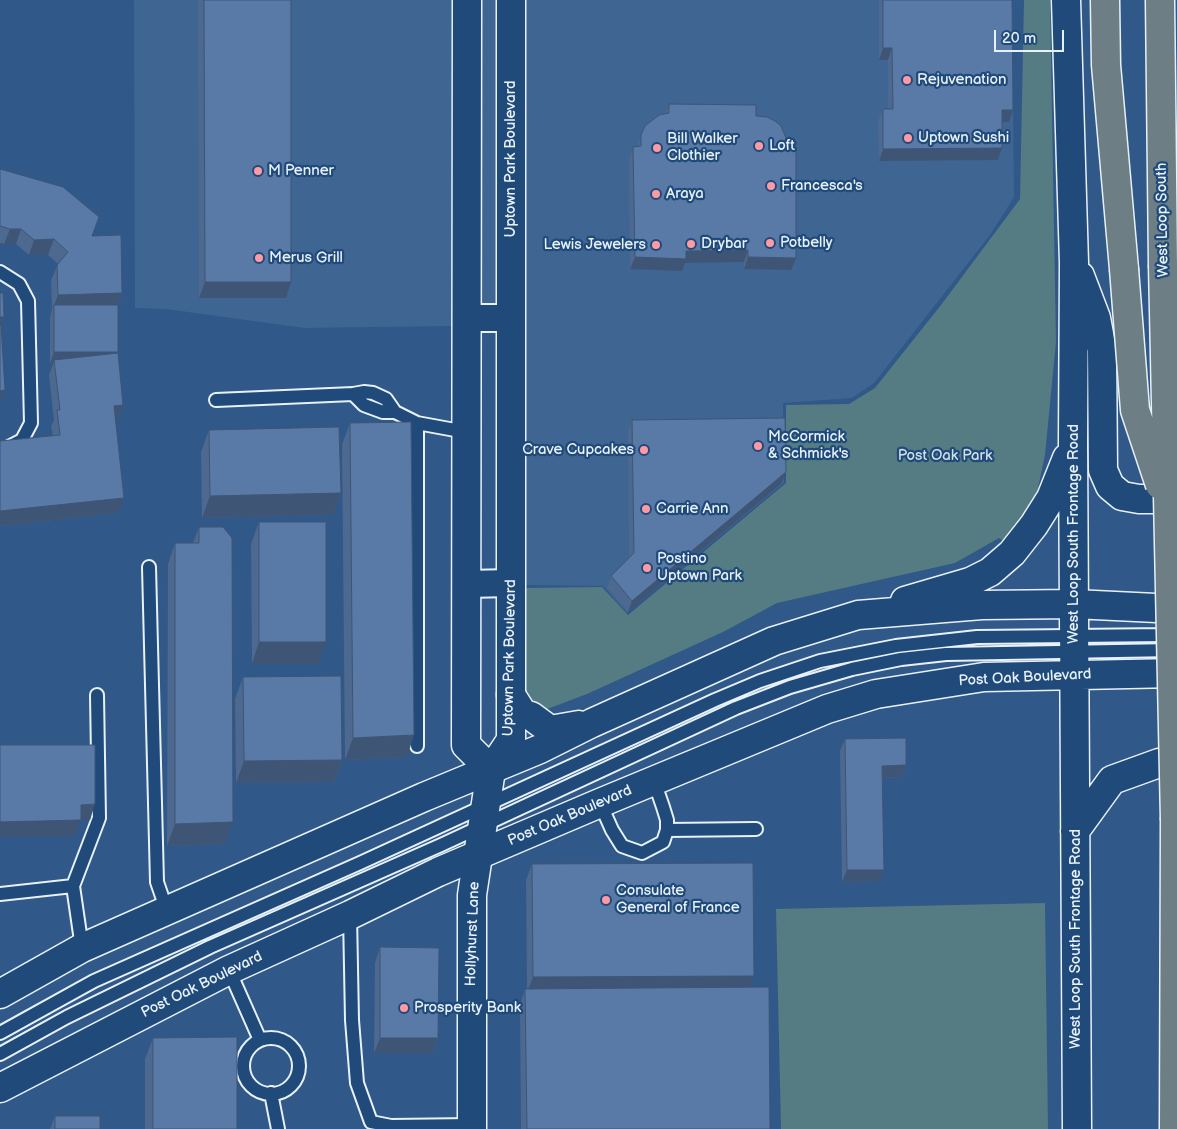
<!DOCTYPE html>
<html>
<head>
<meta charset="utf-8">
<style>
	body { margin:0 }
	#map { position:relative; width:1177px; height:1129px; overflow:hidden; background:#305888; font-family:"Balsamiq Sans",sans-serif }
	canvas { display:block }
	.scale { position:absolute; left:994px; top:30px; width:70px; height:22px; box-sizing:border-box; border:2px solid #e8f1f8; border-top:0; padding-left:6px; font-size:15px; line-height:18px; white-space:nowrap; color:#e8f1f8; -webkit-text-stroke:4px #1f4a7a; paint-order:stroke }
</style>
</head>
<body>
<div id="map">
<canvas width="1177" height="1129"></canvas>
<div class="scale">20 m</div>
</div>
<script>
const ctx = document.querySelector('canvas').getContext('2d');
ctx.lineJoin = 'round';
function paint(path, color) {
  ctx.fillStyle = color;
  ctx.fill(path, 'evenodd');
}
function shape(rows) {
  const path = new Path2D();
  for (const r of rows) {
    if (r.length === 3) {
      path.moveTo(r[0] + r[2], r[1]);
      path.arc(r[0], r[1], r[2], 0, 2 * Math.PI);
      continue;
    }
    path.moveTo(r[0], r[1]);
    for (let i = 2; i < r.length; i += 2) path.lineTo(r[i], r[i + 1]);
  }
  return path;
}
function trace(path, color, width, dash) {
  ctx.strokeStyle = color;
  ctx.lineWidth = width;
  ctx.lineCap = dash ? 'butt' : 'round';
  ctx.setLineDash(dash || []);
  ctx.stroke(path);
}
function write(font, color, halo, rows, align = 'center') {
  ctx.font = font + ' "Balsamiq Sans",sans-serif';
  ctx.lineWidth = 4.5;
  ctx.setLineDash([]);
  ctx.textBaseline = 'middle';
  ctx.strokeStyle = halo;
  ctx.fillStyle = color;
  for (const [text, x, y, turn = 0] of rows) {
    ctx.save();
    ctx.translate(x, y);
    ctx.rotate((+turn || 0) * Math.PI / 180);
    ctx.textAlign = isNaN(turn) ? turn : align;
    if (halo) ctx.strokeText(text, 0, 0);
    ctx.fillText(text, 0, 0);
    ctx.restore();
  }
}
const built = shape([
	[134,0,1012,0,1014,197,990,235,874,383,852,398,783,403,784,483,627,613,603,586,526,585,521,325,304,328,166,309,135,308]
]);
const green = shape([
	[1024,0,1050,0,1056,342,1045,455,1035,502,1006,543,999,538,955,563,777,603,723,632,587,694,542,711,538,709,523,693,523,588,602,587,628,615,786,483,786,405,849,404,875,388,941,305,1020,199],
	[1045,903,1048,1129,781,1129,776,909]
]);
const service = shape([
	[0,272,19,284,28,301,31,423,22,440,5,449,0,449],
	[216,400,353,394],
	[395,412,386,399,373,393,364,392,353,394,364,405,383,412,395,412,417,423,466,432],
	[149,567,157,882,167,911],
	[417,746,417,423],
	[600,803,612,830,622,846,642,853,663,842,667,830,667,820,663,807,654,781],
	[667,830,756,829],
	[0,894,73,886],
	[350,915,352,1020,357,1083,371,1122,391,1126,472,1125],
	[82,948,73,886,99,818,97,695],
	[229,970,260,1040],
	[0,1033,94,981,360,863,715,700,760,681,820,661,896,646,977,637,1166,635,1175,634],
	[271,1066,28],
	[0,1054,67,1017,210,947,441,845,736,708,790,687,852,669,901,659,946,654,1174,650],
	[271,1093,278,1129]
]);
const minor = shape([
	[467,318,510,318],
	[467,584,511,583]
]);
const tertiary = shape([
	[467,0,466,745,491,770],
	[472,1129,472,895,491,770,511,740,511,0]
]);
const secondary = shape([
	[1066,0,1074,263,1073,443,1077,1129],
	[1080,276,1096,318,1102,350,1103,470,1110,486,1122,496,1139,499,1177,499],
	[905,601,970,582,990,572,1012,553,1034,525,1051,498,1067,458],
	[511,695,523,714,531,716,550,730,579,725],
	[1075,831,1112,780,1159,763,1177,762],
	[0,994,82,948,424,797,540,749,592,723,774,641,858,615,982,605,1074,604,1177,609],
	[0,1088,229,970,350,915,438,872,600,803,827,709,876,694,984,677,1177,673]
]);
const motorway = shape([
	[1105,0,1106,65,1124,269],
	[1160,0,1163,265],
	[1174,1129,1175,820]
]);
const motorwayBridge = shape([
	[1163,265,1175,820],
	[1124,269,1135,410,1160,485]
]);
const wall = shape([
	[198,0,291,0,291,282,286,298,199,298],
	[879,0,1012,0,1013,110,1009,122,1002,122,1002,148,998,160,879,161,878,121,883,109,888,109,888,60,879,60],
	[669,104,756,116,791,270,744,269,744,262,685,263,682,271,630,269,629,159,633,147,637,147,645,126,665,114],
	[0,169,92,236,122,293,118,306,118,420,115,421,118,513,0,526,0,441,53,436,51,426,54,420,49,375,53,364,50,364,50,317,52,310,51,280,58,264,48,255,29,255,16,244,4,244,0,243],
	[632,420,781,484,628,612,607,588,611,576,629,557,628,431],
	[350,423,407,757,345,760,342,445],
	[209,430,341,493,333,515,202,518,201,452],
	[259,522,319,664,252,664,251,544],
	[199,527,225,844,167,846,168,564,175,543,193,543],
	[243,677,342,760,334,782,236,783,235,699],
	[845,739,906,765,902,777,883,778,880,881,842,882,840,751],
	[532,864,750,987,770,1129,521,1129,520,1005,525,989,527,989,526,880],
	[380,947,438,1038,433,1053,374,1053,375,963],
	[153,1038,237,1129,145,1129,145,1059],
	[55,1116,100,1129,50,1129]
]);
const shadedWall = shape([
	[883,48,892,48,888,60,879,60],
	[1002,110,1013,110,1009,122,998,122],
	[1002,148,998,160,879,161,883,149],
	[10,229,21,229,16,244,4,244],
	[54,239,48,255,29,255,34,240],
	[748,250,744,262,685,263,682,271,630,269,635,257,686,251],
	[748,257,796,258,791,270,744,269],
	[205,282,291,282,286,298,199,298],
	[122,293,117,309,54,306,58,295],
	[0,317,4,317,0,329],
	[54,352,118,352,113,364,54,360,53,364,50,364],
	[5,390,1,402,0,402,0,391],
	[123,405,118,420,108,421,114,406],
	[786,472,781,484,628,612,632,601],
	[341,493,333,515,202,518,210,496],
	[124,498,118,513,0,526,0,511],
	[259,642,326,642,319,664,252,664],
	[414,735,407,757,345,760,353,738],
	[342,760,334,782,236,783,244,761],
	[906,765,902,777,878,778,882,766],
	[95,804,90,820,76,820,81,805],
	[81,820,75,836,0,837,0,822],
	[233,822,225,844,167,846,175,824],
	[847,870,884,870,880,881,842,882],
	[754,976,748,991,527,992,533,977],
	[380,1038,438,1038,433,1053,374,1053]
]);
const building = shape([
	[204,0,291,0,291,282,205,282,204,0],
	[883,0,1012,0,1013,110,1002,110,1002,148,883,149,883,109,893,109,892,48,883,48,883,0],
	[669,104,756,105,756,116,767,117,775,121,781,126,786,138,786,145,796,144,796,258,748,257,748,250,686,251,686,259,635,257,633,147,641,146,641,135,645,126,659,115,669,113,669,104],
	[0,169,63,187,99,217,92,236,121,235,122,293,58,295,57,265,68,252,54,239,34,240,21,229,10,229,0,226,0,169],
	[0,293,3,293,4,317,0,317,0,293],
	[54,305,118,305,118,352,54,352,54,305],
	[1,324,5,390,0,391,0,325,1,324],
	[118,353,123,405,114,406,124,498,0,511,0,441,60,435,57,410,60,410,54,360,118,353],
	[785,418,786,472,632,601,611,576,634,553,632,420,785,418],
	[411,422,414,735,353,738,350,423,411,422],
	[339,427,341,493,210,496,209,430,339,427],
	[259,522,326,522,326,642,259,642,259,522],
	[199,527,223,527,232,538,233,822,175,824,175,543,199,543,199,527],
	[341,676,342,760,244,761,243,677,341,676],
	[906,738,906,765,882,766,884,870,847,870,845,739,906,738],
	[0,745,95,745,95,804,81,805,81,820,0,822,0,745],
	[753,863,754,976,533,977,532,864,753,863],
	[380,947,439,948,438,1038,380,1038,380,947],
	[769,987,770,1129,527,1129,525,989,769,987],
	[237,1037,237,1129,153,1129,153,1038,237,1037],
	[55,1116,100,1116,100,1129,55,1129,55,1116]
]);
const markers = [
	[907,80,5,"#ff9aa2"],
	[908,138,5,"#ff9aa2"],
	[759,146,5,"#ff9aa2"],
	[657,148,5,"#ff9aa2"],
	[258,171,5,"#ff9aa2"],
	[771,186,5,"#ff9aa2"],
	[656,194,5,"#ff9aa2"],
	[770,243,5,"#ff9aa2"],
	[691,244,5,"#ff9aa2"],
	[656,245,5,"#ff9aa2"],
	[259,258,5,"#ff9aa2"],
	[758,446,5,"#ff9aa2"],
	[644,450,5,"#ff9aa2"],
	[646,509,5,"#ff9aa2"],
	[647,568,5,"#ff9aa2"],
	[606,900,5,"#ff9aa2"],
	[404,1008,5,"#ff9aa2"]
];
const poiNames = [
	["Rejuvenation",917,80],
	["Uptown Sushi",918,138],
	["Bill Walker",667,139],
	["Clothier",667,156],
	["Loft",769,146],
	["M Penner",268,171],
	["Francesca's",781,186],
	["Araya",666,194],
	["Potbelly",780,243],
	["Drybar",701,244],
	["Lewis Jewelers",646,245,"right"],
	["Merus Grill",269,258],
	["McCormick",768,437],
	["& Schmick's",768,454],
	["Crave Cupcakes",634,450,"right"],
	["Carrie Ann",656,509],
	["Postino",657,559],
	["Uptown Park",657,576],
	["Consulate",616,891],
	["General of France",616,908],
	["Prosperity Bank",414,1008]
];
const streetNames = [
	["Uptown Park Boulevard",511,159,-90],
	["West Loop South",1163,220,-91],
	["West Loop South Frontage Road",1074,534,-90],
	["Uptown Park Boulevard",510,658,-89],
	["Post Oak Boulevard",1025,678,-3],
	["Post Oak Boulevard",570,816,-23],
	["Hollyhurst Lane",473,934,-88],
	["West Loop South Frontage Road",1076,939,-90],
	["Post Oak Boulevard",202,985,-26]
];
const parkNames = [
	["Post Oak Park",945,456]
];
paint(built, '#3f6593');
paint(green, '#547c82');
trace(service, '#e8f1f8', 16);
trace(minor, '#e8f1f8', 30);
trace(tertiary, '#e8f1f8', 31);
trace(secondary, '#e8f1f8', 31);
trace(motorway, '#e8f1f8', 31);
trace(service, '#1f4a7a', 12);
trace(minor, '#1f4a7a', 26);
trace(tertiary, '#1f4a7a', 28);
trace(secondary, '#1f4a7a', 28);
trace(motorway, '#6d7e84', 28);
trace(motorwayBridge, '#e8f1f8', 31, []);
trace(motorwayBridge, '#6d7e84', 28);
paint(wall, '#4d6990');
paint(shadedWall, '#3e5575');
paint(building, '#597aa7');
trace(building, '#3e5575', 1);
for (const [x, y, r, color] of markers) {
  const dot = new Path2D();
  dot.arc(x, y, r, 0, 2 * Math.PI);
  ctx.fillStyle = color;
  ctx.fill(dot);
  trace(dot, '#1f4a7a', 2);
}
write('15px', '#e8f1f8', '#1f4a7a', poiNames, 'left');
write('15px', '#e8f1f8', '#1f4a7a', streetNames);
write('15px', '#d2dfe6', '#1f4a7a', parkNames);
</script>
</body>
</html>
